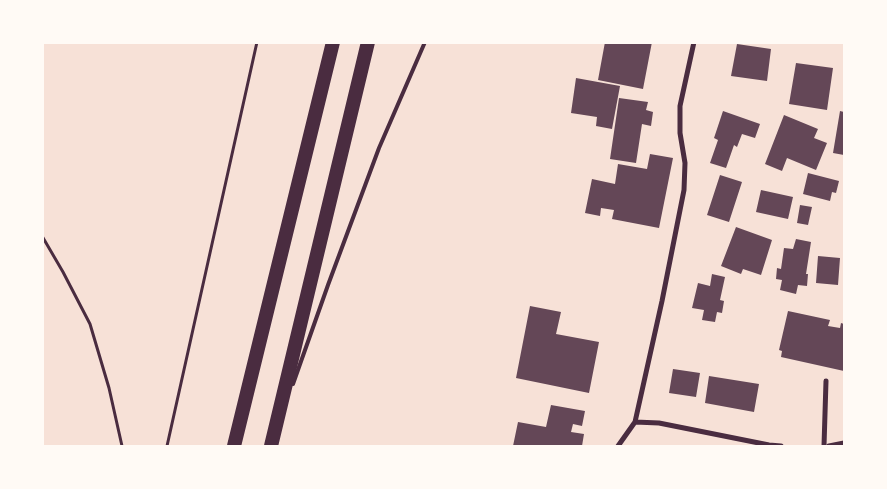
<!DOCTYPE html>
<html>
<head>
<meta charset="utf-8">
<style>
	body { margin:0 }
	#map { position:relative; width:887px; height:489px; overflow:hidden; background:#f7e1d7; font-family:Inter,sans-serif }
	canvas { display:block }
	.frame { position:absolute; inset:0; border:44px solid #fffaf5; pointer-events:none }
</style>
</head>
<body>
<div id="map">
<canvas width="887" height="489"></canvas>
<div class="frame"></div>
</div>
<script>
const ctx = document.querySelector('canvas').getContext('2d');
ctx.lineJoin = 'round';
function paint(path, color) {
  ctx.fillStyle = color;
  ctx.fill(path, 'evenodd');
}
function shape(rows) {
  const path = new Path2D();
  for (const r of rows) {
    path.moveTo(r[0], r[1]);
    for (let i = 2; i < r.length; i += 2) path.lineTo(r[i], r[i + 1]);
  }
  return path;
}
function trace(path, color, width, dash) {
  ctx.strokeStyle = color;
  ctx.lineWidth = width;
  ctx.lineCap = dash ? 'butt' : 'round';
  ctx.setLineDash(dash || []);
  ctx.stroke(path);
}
const building = shape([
	[605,42,652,42,643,89,598,80],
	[737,44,771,49,767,81,731,76],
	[796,63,833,68,827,110,789,104],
	[576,78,620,86,612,129,596,126,597,117,571,113],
	[619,98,648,102,646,110,653,112,651,126,642,124,636,163,610,159],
	[723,111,760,124,755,138,742,134,737,147,734,145,726,168,710,163,718,140,714,138],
	[840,111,844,112,844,155,833,153],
	[784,115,818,129,814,138,827,143,816,170,787,158,782,171,765,164],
	[650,154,673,158,659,228,612,219,614,210,601,208,600,216,585,213,592,179,615,184,618,164,647,169],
	[808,173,839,181,836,193,832,192,830,201,803,194],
	[720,175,742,182,729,222,707,215],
	[761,190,793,197,788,219,756,212],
	[800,205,812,207,808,225,797,223],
	[736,227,772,240,761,275,743,269,741,274,721,266],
	[796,239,811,242,806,274,808,274,807,286,798,285,796,294,780,290,782,280,776,279,777,268,781,269,784,248,793,249],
	[818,256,840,258,838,285,816,283],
	[712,274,725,277,720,300,724,301,722,313,717,312,715,322,702,320,704,310,692,308,698,283,710,286],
	[530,306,561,312,556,334,599,342,589,393,516,378],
	[788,311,830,320,828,326,840,328,841,323,844,324,844,371,781,357,782,351,779,350],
	[673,369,700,373,696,397,669,393],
	[709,376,759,384,754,412,705,403],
	[551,405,585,411,582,426,573,424,571,432,584,434,582,446,513,446,518,422,546,427]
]);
const path = shape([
	[42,236,63,272,90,324,109,388,122,446],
	[167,446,257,42]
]);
const service = shape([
	[293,384,328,285,379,148,425,42]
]);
const minor = shape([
	[635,422,659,423,769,445,781,446],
	[618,446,635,422,662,301,684,190,685,163,680,133,680,106,694,42],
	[824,446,826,381],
	[829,446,844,443]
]);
const trunk = shape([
	[234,446,333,42],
	[271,446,368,42]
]);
paint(building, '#644757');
trace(path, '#4a2c40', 3);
trace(service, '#4a2c40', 4);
trace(minor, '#4a2c40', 5);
trace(trunk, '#4a2c40', 14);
</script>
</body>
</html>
